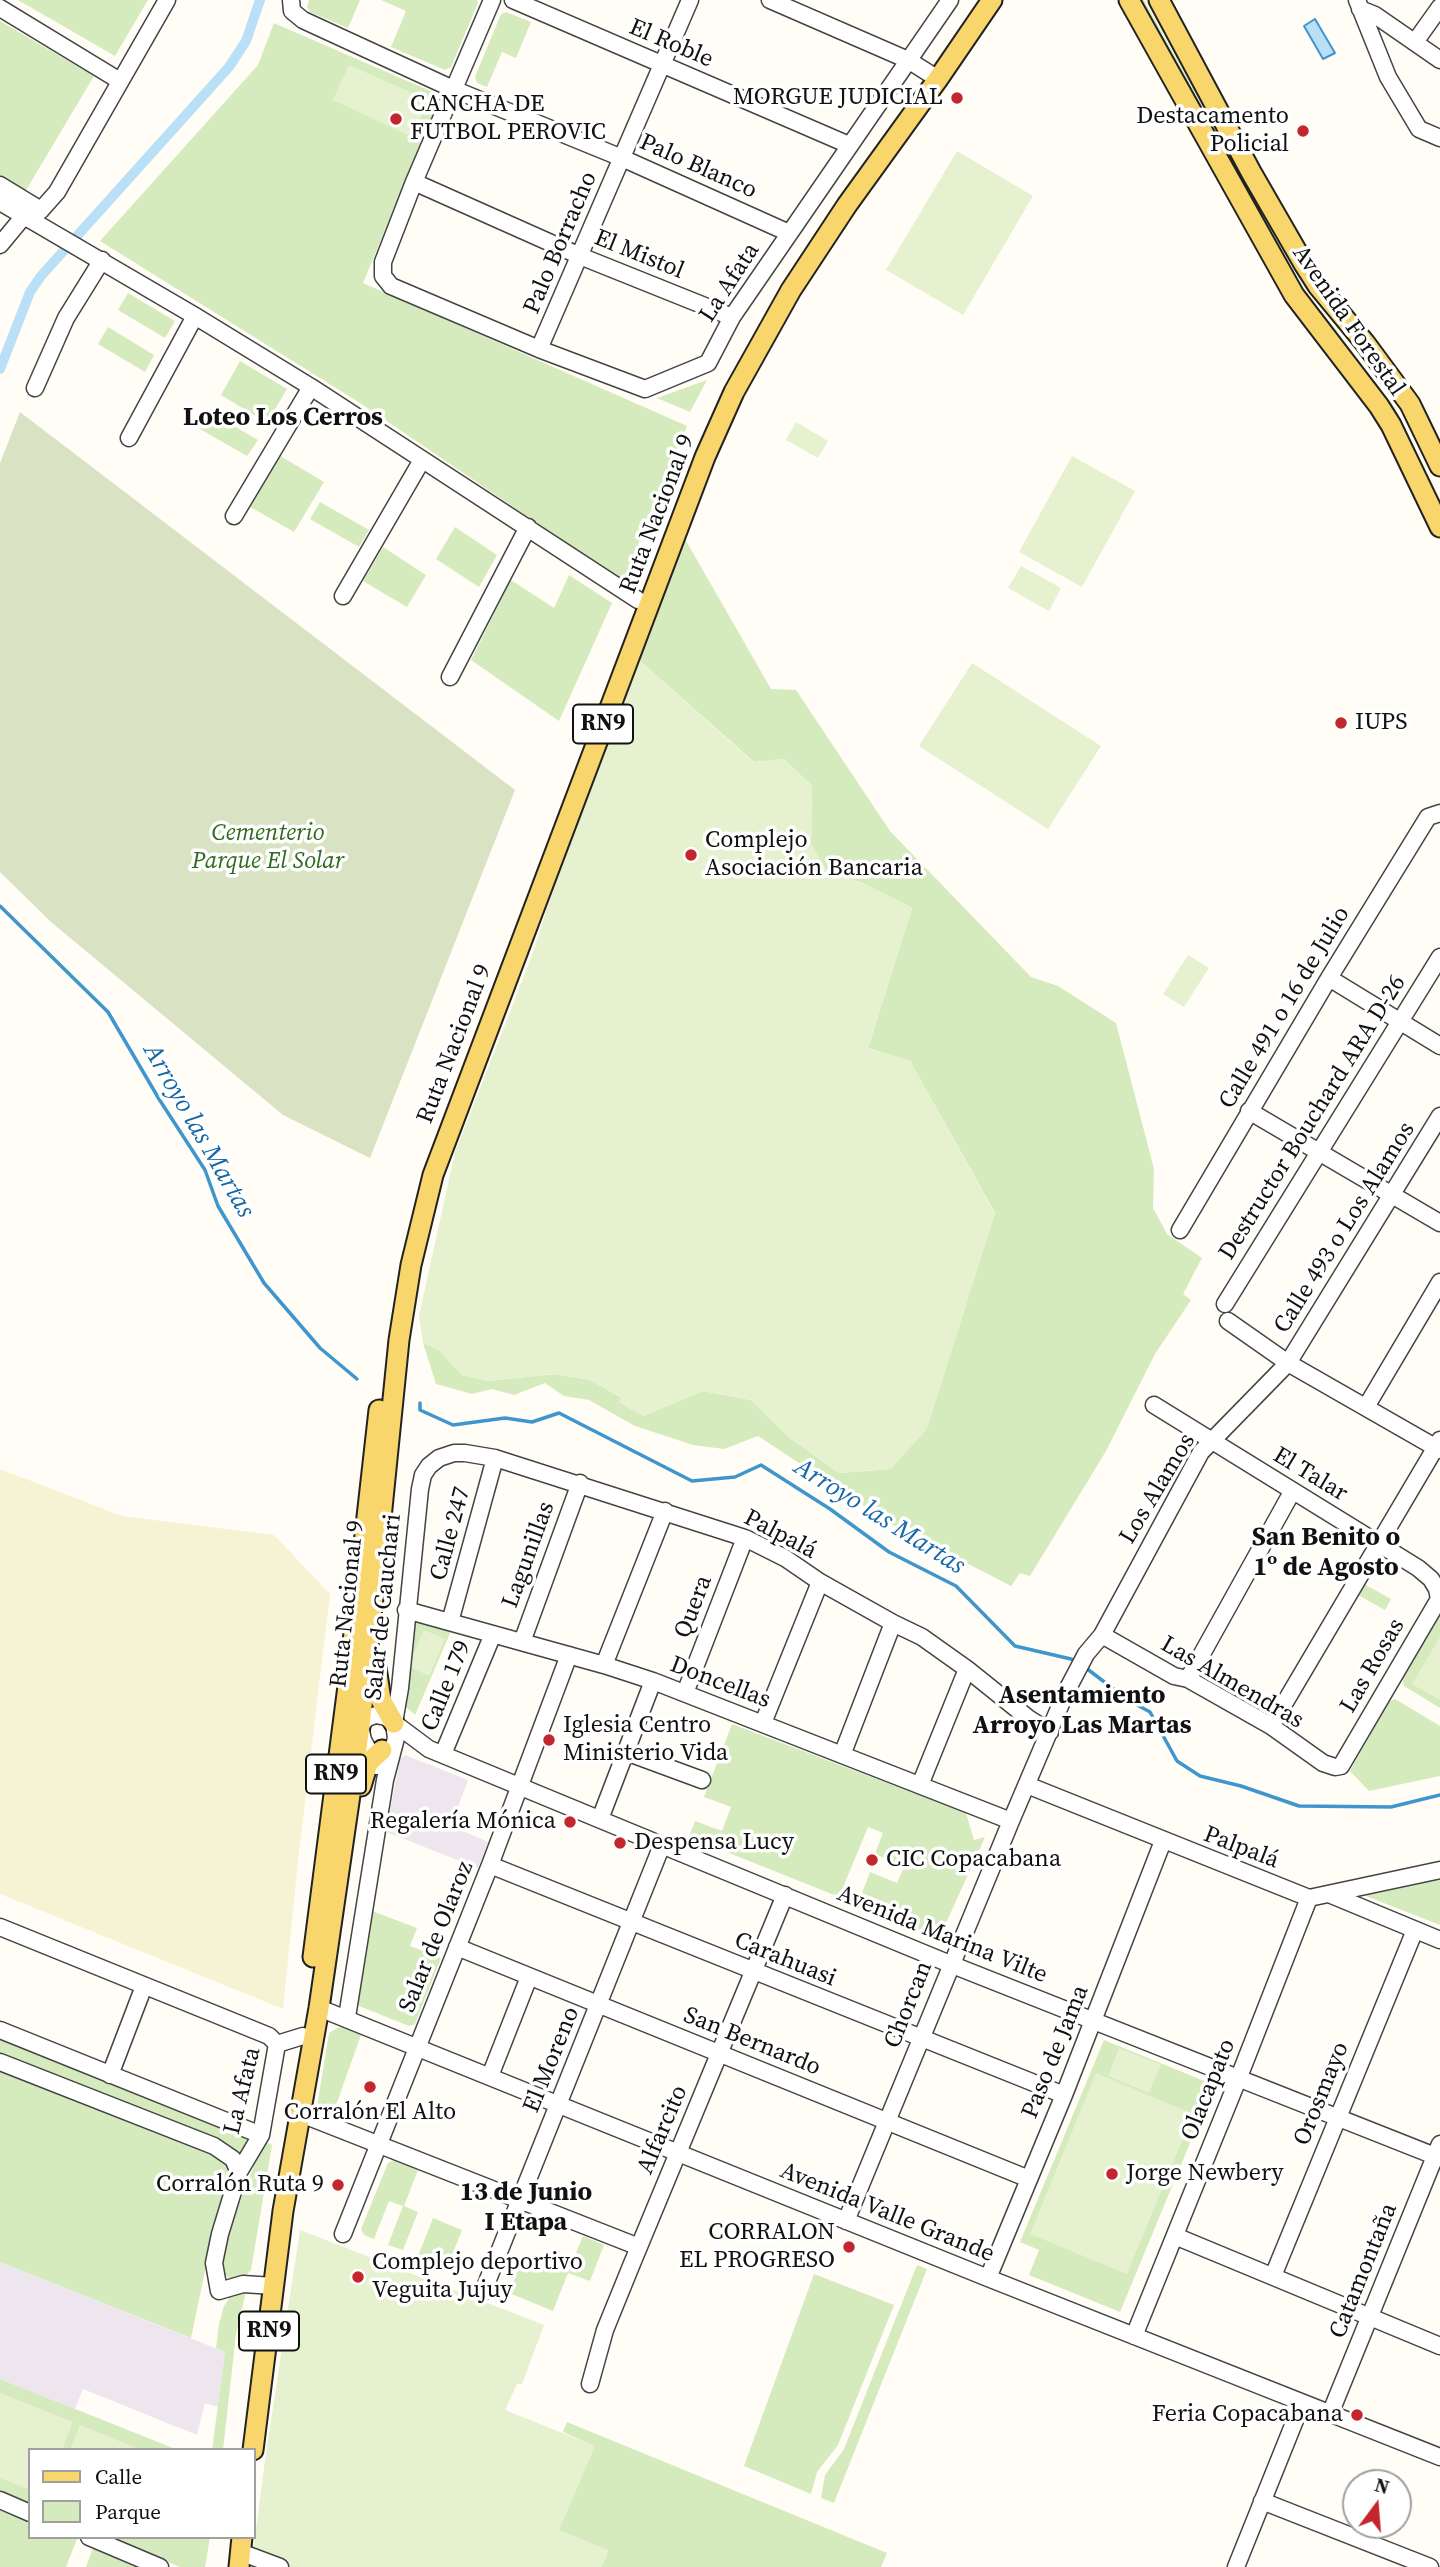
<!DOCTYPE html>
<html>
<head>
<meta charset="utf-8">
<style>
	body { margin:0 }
	#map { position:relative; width:1440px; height:2567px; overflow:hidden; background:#fffdf5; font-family:"Source Serif 4",serif }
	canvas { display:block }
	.legend { position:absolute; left:28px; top:2448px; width:228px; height:91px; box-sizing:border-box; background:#fff; border:2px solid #a0a0a0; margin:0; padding:9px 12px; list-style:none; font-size:21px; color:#111 }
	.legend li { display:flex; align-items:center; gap:14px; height:35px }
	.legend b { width:35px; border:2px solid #a0a0a0 }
	.north { position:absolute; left:1342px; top:2469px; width:70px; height:70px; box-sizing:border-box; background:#fff; border:2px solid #a0a0a0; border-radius:50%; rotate:16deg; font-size:19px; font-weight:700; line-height:28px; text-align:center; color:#111 }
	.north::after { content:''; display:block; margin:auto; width:24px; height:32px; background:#c4262e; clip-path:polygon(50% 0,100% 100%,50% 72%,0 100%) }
</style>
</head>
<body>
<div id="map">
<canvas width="1440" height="2567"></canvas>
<ul class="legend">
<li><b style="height:9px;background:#f9d66b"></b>Calle</li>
<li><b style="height:19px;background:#d5ebbd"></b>Parque</li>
</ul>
<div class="north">N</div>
</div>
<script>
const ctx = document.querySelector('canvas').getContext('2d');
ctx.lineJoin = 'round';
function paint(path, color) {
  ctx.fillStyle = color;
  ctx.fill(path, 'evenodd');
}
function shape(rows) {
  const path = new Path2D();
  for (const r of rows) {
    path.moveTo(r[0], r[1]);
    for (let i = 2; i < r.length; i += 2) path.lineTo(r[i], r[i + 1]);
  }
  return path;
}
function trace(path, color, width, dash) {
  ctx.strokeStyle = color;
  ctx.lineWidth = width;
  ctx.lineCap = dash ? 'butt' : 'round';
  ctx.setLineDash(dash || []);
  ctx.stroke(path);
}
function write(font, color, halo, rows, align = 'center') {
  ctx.font = font + ' "Source Serif 4",serif';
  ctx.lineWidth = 7;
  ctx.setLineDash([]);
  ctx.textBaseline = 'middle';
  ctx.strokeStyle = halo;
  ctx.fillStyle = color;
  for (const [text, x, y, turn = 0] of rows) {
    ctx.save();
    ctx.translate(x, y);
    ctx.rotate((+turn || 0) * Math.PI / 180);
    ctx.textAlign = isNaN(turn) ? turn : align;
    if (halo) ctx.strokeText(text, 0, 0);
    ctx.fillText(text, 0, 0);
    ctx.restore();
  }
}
const industrial = shape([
	[405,1755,468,1780,451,1826,488,1842,478,1868,386,1832,400,1758],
	[0,2262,225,2352,218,2407,205,2403,197,2435,83,2389,75,2409,0,2379]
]);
const farmland = shape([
	[0,1469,122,1516,274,1535,330,1594,299,1852,283,2009,0,1894]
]);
const green = shape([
	[18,0,148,0,115,56],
	[309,0,360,0,348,28,310,12,307,7],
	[381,0,477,0,478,3,451,67,445,70,391,47,406,11],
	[1139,0,1144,0,1303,287,1395,408,1440,499,1440,509,1303,295],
	[506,12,531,22,516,58,502,52,487,87,477,83,475,77,501,14],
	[0,21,94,76,25,192,0,177],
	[274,23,435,93,439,99,363,283,687,426,656,497,624,582,360,403,100,241,258,65],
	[128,293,175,321,165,338,118,310],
	[108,327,154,355,145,372,98,344],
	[240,361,287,389,267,423,221,395],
	[707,380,690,412,657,398],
	[210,412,258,440,247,456,200,429],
	[277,454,324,482,294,532,247,505],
	[320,502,369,530,359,547,310,519],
	[455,527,497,555,479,587,436,559],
	[685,539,771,689,796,690,890,831,1031,977,1058,986,1116,1023,1154,1169,1153,1208,1167,1234,1202,1258,1183,1294,1191,1300,1155,1354,1106,1451,1030,1576,1020,1573,1011,1586,893,1525,758,1436,724,1449,693,1445,635,1426,589,1400,564,1396,545,1383,514,1395,492,1389,472,1394,436,1384,423,1343,438,1349,462,1375,488,1381,555,1374,590,1380,622,1398,619,1402,643,1416,703,1391,751,1400,790,1438,839,1473,891,1469,995,1213,910,1061,868,1048,912,908,865,884,826,870,811,844,812,786,784,759,754,762,639,660],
	[383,547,426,575,407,607,363,581],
	[569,575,612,603,559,721,471,660,511,580,554,608],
	[1364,1584,1391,1599,1385,1610,1358,1595],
	[1440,1611,1440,1708,1404,1686,1402,1678],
	[417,1623,426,1623,451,1631,415,1715,406,1707,403,1692,409,1629],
	[1395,1699,1440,1726,1440,1776,1369,1791,1350,1771,1389,1701],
	[732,1724,966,1813,974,1840,985,1837,942,1932,932,1935,898,1922,903,1910,862,1893,870,1872,897,1883,904,1867,875,1854,883,1833,868,1827,839,1897,689,1837,695,1821,722,1831,731,1807,704,1797],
	[1440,1878,1440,1925,1366,1896,1366,1894],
	[372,1911,417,1928,410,1946,441,1958,415,2024,409,2026,359,2006,355,2001],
	[339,2027,350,2029,361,2035,331,2119,316,2113,328,2039,329,2033],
	[0,2035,250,2135,244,2154,0,2055],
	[1104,2040,1214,2085,1120,2312,1029,2275,1039,2250,1020,2242],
	[0,2072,225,2159,231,2173,213,2233,191,2338,0,2262],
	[264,2141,272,2145,251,2270,243,2278,231,2279,226,2276,222,2264,231,2224],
	[394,2160,418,2170,404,2206,418,2212,403,2250,388,2245,403,2206,389,2201,374,2239,364,2235,361,2229,388,2163],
	[433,2218,462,2230,447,2268,418,2256],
	[583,2236,604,2245,590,2281,568,2273,553,2311,509,2293,524,2255,568,2272],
	[917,2265,927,2269,834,2503,821,2498,825,2475,844,2449],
	[814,2274,894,2305,838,2445,817,2472,811,2494,744,2466],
	[246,2291,236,2334,223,2450,212,2450,225,2352,216,2348,219,2324,224,2306,232,2294],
	[0,2379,178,2450,30,2450,30,2506,0,2494],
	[567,2422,887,2553,881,2567,601,2567,608,2551,558,2530,594,2446,563,2432],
	[0,2508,30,2520,30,2537,72,2537,77,2539,66,2567,0,2567],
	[107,2537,210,2537,205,2567,180,2567],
	[94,2546,143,2567,86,2567]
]);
const cemetery = shape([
	[20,412,515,790,370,1158,283,1115,51,922,0,872,0,463]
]);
const pitch = shape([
	[349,65,428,100,412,137,333,100],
	[957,151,1033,196,963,315,886,270],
	[796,422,828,441,818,458,786,440],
	[1072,456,1135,491,1082,587,1019,552],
	[1021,566,1061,588,1049,611,1008,588],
	[639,660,753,762,784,759,812,786,811,844,826,870,865,884,912,908,868,1048,910,1061,995,1214,927,1429,891,1469,839,1473,790,1438,751,1400,703,1391,643,1416,619,1402,621,1397,590,1380,555,1374,488,1381,462,1375,438,1349,423,1343,419,1316,455,1152,531,958,561,865],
	[972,663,1101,746,1048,829,919,746],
	[1188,955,1209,968,1184,1007,1163,994],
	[424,1630,445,1639,429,1676,408,1666],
	[1440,1637,1440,1700,1412,1684],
	[1119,2048,1161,2065,1149,2093,1108,2076],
	[1096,2073,1193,2114,1127,2274,1030,2234],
	[300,2230,544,2325,522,2384,517,2384,505,2410,595,2446,559,2530,608,2550,601,2567,251,2567,266,2453],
	[0,2393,73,2422,62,2450,30,2450,30,2490,0,2478],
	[80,2425,141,2450,142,2450,70,2450]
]);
const water = shape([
	[1315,19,1335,53,1323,59,1304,26,1315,19]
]);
const stream = shape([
	[0,906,108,1012,159,1099,205,1170,218,1206,264,1283,320,1348,357,1379],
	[420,1403,420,1410,453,1425,505,1418,532,1422,559,1413,692,1481,735,1477,761,1465,830,1509,889,1552,956,1586,1015,1646,1071,1659,1076,1662],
	[1086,1668,1128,1700,1150,1712,1177,1761,1200,1776,1241,1786,1299,1806,1391,1807,1440,1795]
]);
const canal = shape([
	[0,369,30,292,41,276,229,67,246,41,260,0]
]);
const minor = shape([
	[291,0,292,11,303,20,453,89,622,158,789,233],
	[492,0,414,182,383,262,383,276,391,286,539,349,645,389,708,363,732,317,950,0],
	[513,0,849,145],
	[770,0,908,60,938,79],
	[1357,0,1388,77,1419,129,1440,138],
	[0,8,120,81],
	[1360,9,1375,15,1440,60],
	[1415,42,1440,7],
	[414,182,580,256,732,317],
	[0,185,41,210,33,216],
	[0,202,195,316,311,387,638,600],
	[41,210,57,192,167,0],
	[0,245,24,216],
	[539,349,690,0],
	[35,388,66,318,102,260],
	[129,438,195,316],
	[234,516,311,387],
	[343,596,422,460],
	[450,677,528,527],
	[1329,978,1440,1046],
	[1249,1111,1440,1223],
	[1180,1230,1329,978,1428,817,1440,813],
	[1225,1304,1440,957],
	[1228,1321,1288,1363,1440,1450],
	[1366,1407,1440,1282],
	[406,1610,604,1665,653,1681,1011,1821],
	[450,1622,495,1458],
	[1102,1635,1174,1676,1188,1679,1271,1726,1323,1763,1335,1767,1341,1766,1439,1599,1437,1589,1431,1579,1418,1568,1154,1405],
	[522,1642,580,1483],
	[604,1665,665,1511],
	[1188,1679,1292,1492],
	[685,1693,745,1538],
	[763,1723,820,1582],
	[1271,1726,1440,1440],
	[626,1752,702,1780],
	[443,1754,493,1634],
	[842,1755,893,1623],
	[377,1766,363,1740,360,1726,367,1718,376,1715,386,1717,429,1749,950,1964,1440,2158],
	[920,1785,967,1669],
	[1027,1785,1309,1898,1440,1870],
	[600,1819,653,1681],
	[490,1865,1064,2095],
	[1329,1894,1440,1940],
	[0,1927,269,2036,277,2044],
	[457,1947,1029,2179],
	[319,2008,988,2278,1440,2457],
	[347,2017,385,1780,396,1738,394,1723,400,1688,420,1489,423,1475,429,1466,439,1458,454,1453,465,1453,495,1458,745,1538,785,1558,820,1582,893,1623,922,1637,967,1669,1028,1718,1050,1732],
	[0,2030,261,2135],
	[0,2062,214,2146,233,2159,239,2172],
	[110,2075,144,1986],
	[490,2076,529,1977],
	[301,2114,639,2247],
	[846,2221,1011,1821,1066,1692,1086,1654,1102,1635,1201,1452,1288,1363,1440,1116],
	[343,2234,490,1865,569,1655],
	[1175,2236,1440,2346],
	[1273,2276,1415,1930],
	[988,2278,1064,2095,1163,1841],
	[274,2286,243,2284,219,2291,214,2263,220,2234,239,2172,261,2135,277,2044,303,2036],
	[483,2292,662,1845],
	[1134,2336,1239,2077,1309,1898],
	[590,2384,605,2330,631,2266,785,1895],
	[1330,2414,1440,2144],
	[0,2500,30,2513],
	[1262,2501,1430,2567],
	[89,2537,160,2567],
	[240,2552,280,2567],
	[1236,2567,1302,2403]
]);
const major = shape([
	[1129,0,1294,295,1379,406,1391,425,1440,527],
	[1159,0,1251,172,1304,264,1318,286,1365,343,1410,404,1440,466],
	[375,1661,381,1700,394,1723],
	[361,1786,368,1763,382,1750],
	[313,1957,348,1686,379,1410],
	[253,2450,283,2211,319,2008,360,1726,399,1340,411,1265,433,1175,705,457,734,392,791,290,847,205,938,79,992,0],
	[239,2567,242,2537]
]);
const markers = [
	[957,98,7,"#c4262e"],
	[396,119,7,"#c4262e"],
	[1303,131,7,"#c4262e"],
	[1341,723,7,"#c4262e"],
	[691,855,7,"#c4262e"],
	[549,1740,7,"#c4262e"],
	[570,1822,7,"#c4262e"],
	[620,1843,7,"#c4262e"],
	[872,1860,7,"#c4262e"],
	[370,2087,7,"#c4262e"],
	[1112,2174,7,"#c4262e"],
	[338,2185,7,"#c4262e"],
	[849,2247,7,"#c4262e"],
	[358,2277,7,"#c4262e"],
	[1357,2415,7,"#c4262e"]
];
const shields = [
	[603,724,60],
	[336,1774,60],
	[269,2331,60]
];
const shieldNames = [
	["RN9",603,724],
	["RN9",336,1774],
	["RN9",269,2331]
];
const streetNames = [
	["El Roble",671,44,23],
	["Palo Blanco",698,167,24],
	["Palo Borracho",561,243,-67],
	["El Mistol",639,255,22],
	["La Afata",730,283,-57],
	["Avenida Forestal",1348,321,55],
	["Ruta Nacional 9",658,514,-69],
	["Calle 491 o 16 de Julio",1285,1008,-59],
	["Ruta Nacional 9",455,1044,-69],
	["Destructor Bouchard ARA D-26",1313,1118,-58],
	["Calle 493 o Los Alamos",1345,1228,-58],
	["El Talar",1310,1475,31],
	["Los Alamos",1158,1489,-59],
	["Calle 247",451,1534,-75],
	["Palpalá",780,1535,28],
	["Lagunillas",529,1555,-70],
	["Ruta Nacional 9",348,1604,-84],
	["Salar de Cauchari",384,1607,-84],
	["Quera",694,1607,-69],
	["Las Rosas",1373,1666,-60],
	["Doncellas",720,1683,21],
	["Las Almendras",1232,1683,30],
	["Calle 179",447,1686,-68],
	["Palpalá",1241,1848,21],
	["Avenida Marina Vilte",942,1935,22],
	["Salar de Olaroz",437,1937,-68],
	["Carahuasi",785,1960,22],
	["Chorcan",909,2005,-68],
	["San Bernardo",752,2042,22],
	["Paso de Jama",1056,2052,-68],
	["El Moreno",552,2060,-68],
	["Olacapato",1209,2090,-68],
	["La Afata",243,2091,-76],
	["Orosmayo",1322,2094,-68],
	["Alfarcito",663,2130,-67],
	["Avenida Valle Grande",887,2213,22],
	["Catamontaña",1364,2271,-68]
];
const poiNames = [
	["MORGUE JUDICIAL",943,98,"right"],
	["CANCHA DE",410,105],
	["FUTBOL PEROVIC",410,133],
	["Destacamento",1289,117,"right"],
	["Policial",1289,145,"right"],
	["IUPS",1355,723],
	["Complejo",705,841],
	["Asociación Bancaria",705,869],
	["Iglesia Centro",563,1726],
	["Ministerio Vida",563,1754],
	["Regalería Mónica",556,1822,"right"],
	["Despensa Lucy",634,1843],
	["CIC Copacabana",886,1860],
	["Corralón El Alto",370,2113,"center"],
	["Jorge Newbery",1126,2174],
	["Corralón Ruta 9",324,2185,"right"],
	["CORRALON",835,2233,"right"],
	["EL PROGRESO",835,2261,"right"],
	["Complejo deportivo",372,2263],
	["Veguita Jujuy",372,2291],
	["Feria Copacabana",1343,2415,"right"]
];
const parkNames = [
	["Cementerio",268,834],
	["Parque El Solar",268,862]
];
const neighbourhoodNames = [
	["Loteo Los Cerros",283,418],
	["San Benito o",1326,1538],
	["1º de Agosto",1326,1568],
	["Asentamiento",1082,1696],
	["Arroyo Las Martas",1082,1726],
	["13 de Junio",526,2193],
	["I Etapa",526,2223]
];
const waterNames = [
	["Arroyo las Martas",198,1131,60],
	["Arroyo las Martas",879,1517,32]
];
paint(industrial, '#eee6ef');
paint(farmland, '#f6f3d4');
paint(green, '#d5ebbd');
paint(cemetery, '#d9e3c4');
paint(pitch, '#e6f2cf');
paint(water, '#b9e0f7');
trace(water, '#3f96cf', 2);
trace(stream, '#3f96cf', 3.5);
trace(canal, '#b9e0f7', 10);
trace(minor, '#444', 19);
trace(major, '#222', 23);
trace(minor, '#fff', 16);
trace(major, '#f9d66b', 19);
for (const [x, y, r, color] of markers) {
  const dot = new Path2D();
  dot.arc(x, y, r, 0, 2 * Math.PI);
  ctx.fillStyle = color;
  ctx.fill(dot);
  trace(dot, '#fff', 2.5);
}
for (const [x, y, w] of shields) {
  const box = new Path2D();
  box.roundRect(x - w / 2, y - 19.5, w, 39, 5);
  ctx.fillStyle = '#fff';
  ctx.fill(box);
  trace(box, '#111', 2);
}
write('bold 23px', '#111', null, shieldNames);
write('24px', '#111', '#fff', streetNames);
write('24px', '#111', '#fff', poiNames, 'left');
write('italic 24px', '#2f6b1f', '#fff', parkNames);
write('bold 26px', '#111', '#fff', neighbourhoodNames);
write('italic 26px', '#1768a6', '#fff', waterNames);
</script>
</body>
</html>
